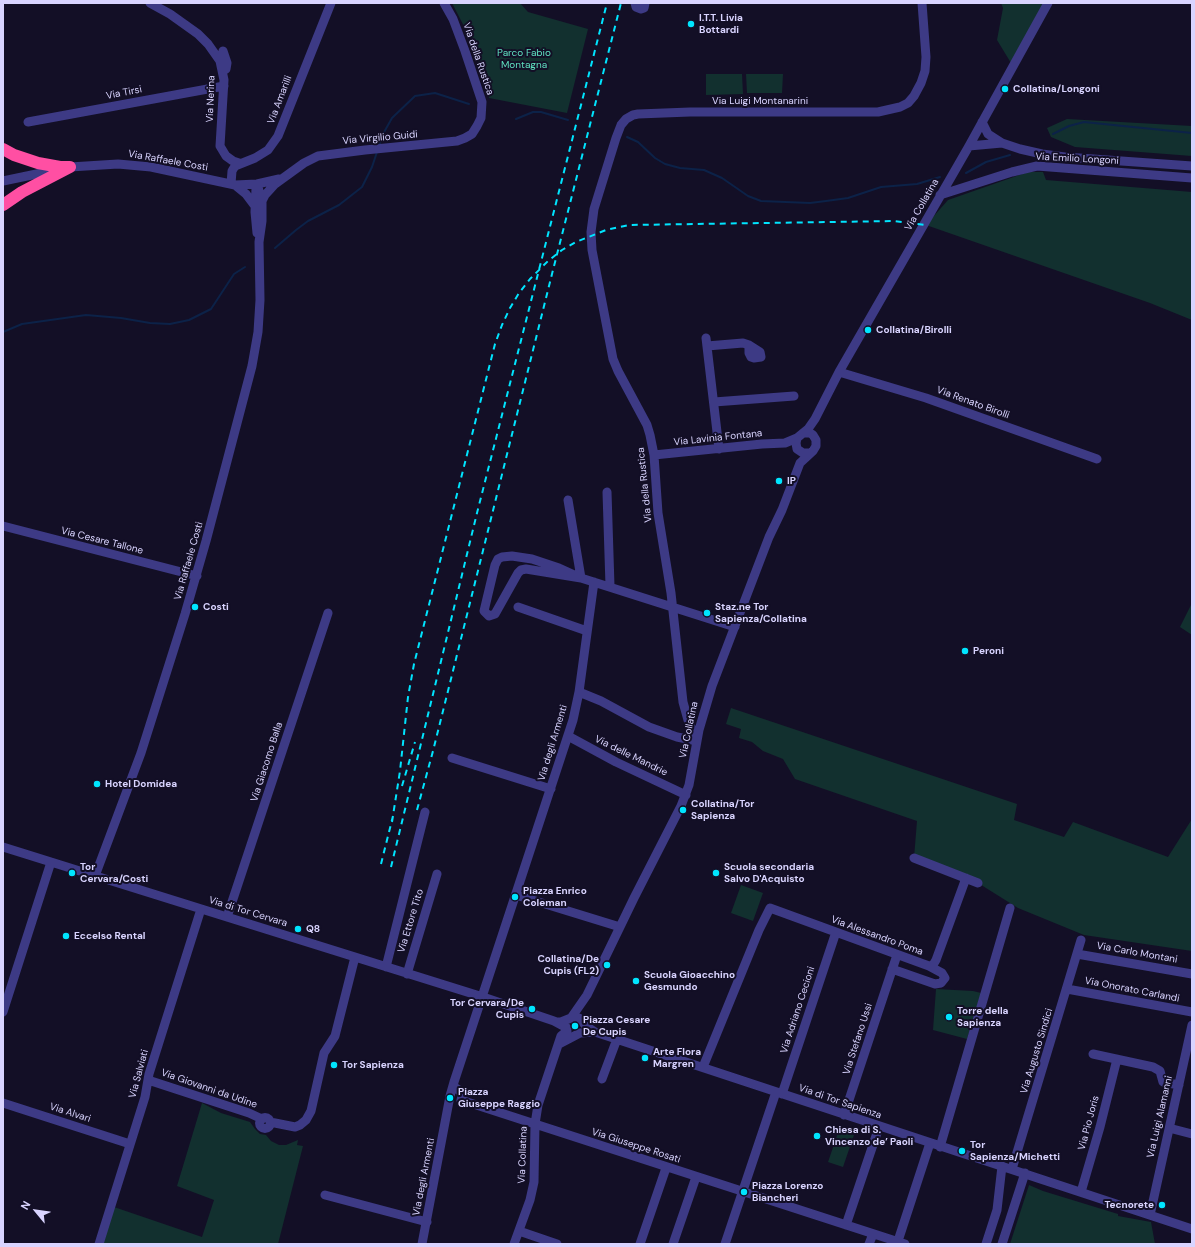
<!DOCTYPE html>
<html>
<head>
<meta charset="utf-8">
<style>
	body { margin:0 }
	#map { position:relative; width:1195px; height:1247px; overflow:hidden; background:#130f26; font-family:"DM Sans",sans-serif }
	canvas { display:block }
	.frame { position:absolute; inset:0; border:4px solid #d9d4ff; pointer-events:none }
	.north { position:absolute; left:16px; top:1191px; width:40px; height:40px; -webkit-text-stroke:3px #130f26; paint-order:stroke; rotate:299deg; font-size:11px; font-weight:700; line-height:16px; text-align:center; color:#d9d4ff }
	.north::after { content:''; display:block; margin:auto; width:14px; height:18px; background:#d9d4ff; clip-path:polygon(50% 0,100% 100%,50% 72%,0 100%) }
</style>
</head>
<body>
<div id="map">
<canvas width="1195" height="1247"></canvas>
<div class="frame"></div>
<div class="north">N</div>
</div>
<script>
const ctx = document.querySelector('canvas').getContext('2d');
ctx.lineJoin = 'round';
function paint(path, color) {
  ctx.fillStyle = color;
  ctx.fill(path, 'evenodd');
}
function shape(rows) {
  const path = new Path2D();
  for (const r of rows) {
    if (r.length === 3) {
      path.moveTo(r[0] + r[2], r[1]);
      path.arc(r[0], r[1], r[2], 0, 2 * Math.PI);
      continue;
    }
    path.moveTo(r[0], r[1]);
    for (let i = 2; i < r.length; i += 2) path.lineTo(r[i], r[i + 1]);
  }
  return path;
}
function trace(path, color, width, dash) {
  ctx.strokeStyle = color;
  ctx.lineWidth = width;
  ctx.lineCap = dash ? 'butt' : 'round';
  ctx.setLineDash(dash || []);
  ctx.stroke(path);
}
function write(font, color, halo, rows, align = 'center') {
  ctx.font = font + ' "DM Sans",sans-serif';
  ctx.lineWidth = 4;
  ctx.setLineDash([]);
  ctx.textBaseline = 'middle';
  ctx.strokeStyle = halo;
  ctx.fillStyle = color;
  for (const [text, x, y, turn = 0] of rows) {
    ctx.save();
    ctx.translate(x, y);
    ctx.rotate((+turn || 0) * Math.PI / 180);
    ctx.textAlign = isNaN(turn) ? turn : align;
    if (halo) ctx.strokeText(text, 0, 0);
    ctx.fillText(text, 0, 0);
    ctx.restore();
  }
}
const green = shape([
	[452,3,520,3,528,12,588,29,567,113,489,98,469,36],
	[1001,3,1044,3,1011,63,997,40,1003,8],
	[706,74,742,74,743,94,706,95],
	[746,74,783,74,782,93,747,93],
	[1067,119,1192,126,1192,156,1075,147,1051,137,1047,128],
	[1028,172,1043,172,1046,180,1192,192,1192,320,1150,303,926,225,948,200],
	[1192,603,1192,635,1180,627],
	[731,708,1017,804,1014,820,1064,837,1073,822,1168,857,1192,819,1192,951,1084,935,1018,908,978,883,914,858,917,821,795,779,783,759,763,751,752,742,739,738,741,729,726,724],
	[741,885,763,893,753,921,731,913],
	[936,989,973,991,981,993,967,1039,933,1030],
	[202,1103,221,1113,250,1122,255,1129,260,1134,266,1135,271,1141,279,1145,286,1145,298,1140,297,1145,303,1146,278,1244,103,1244,114,1207,202,1237,214,1200,177,1186],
	[839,1130,854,1135,843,1167,828,1162],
	[1029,1185,1043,1191,1118,1214,1118,1216,1151,1222,1155,1244,1010,1244]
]);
const stream = shape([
	[516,119,533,112,541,112,568,120],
	[1053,134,1069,126,1084,122,1192,133],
	[627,137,638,142,655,158,665,164,680,168,704,170,722,178,748,196,761,201,810,203,826,201,848,198,881,187,917,184,940,177],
	[379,146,383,134,392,118,415,96,435,93,469,104],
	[966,173,986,162,1010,155],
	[275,248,296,230,308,221,339,205,362,187,372,167,377,152],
	[3,332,22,324,86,315,121,318,150,323,170,324,189,320,211,309,234,274,245,267]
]);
const minor = shape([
	[150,3,170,14,198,34,208,44,220,61,224,80,220,146,226,156,233,161,239,163],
	[635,3,636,7,641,9,644,8,645,3],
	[223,51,227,63,226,69],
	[28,122,224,86],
	[982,122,988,134,1002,143,1020,149,1042,154,1065,157,1192,166],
	[969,146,1002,143],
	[3,181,70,167,118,164,151,167,235,185,257,184,279,179],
	[231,184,232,171,235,166,255,158,268,150,278,136,331,3],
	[235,185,246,194,255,206],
	[256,188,255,212,257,233],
	[940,195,1012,172,1037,166,1192,178],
	[262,201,265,195,275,184,304,163,318,156,365,150,457,141,465,138,472,134,477,126,481,118,482,102,465,51,453,19,444,3],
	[706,338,719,449],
	[707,346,743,343,749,345,760,352,761,357,754,358,751,357,749,353,749,345],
	[839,372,926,398,1097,459],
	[714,402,794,396],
	[809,453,803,453,797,449,796,443,797,438,808,429,815,419,839,372,969,146,1048,3],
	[654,455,762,444,785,443,797,438],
	[607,492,610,586],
	[568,500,581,578],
	[3,526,197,576],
	[581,578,559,568,532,559,512,556,502,557,498,559,495,565,484,611,489,616,495,614,518,573,521,570,526,569,581,578,735,627],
	[518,607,587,631],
	[579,692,601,701,649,727,677,737,697,741],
	[568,736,616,762,686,795],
	[697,741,688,720,683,702,671,593,658,513,654,455,650,435,647,425,618,371,613,359,592,250,591,232,594,209,616,138,621,125,626,119,633,115,638,114,690,112,878,112,900,107,908,103,914,96,921,83,925,71,926,57,922,3],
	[452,758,551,789],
	[3,847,483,997,554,1021,567,1028],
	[914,858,978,883],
	[95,876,141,753,185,614,206,541,252,366,258,332,260,300,259,242,262,221,262,201,257,184],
	[516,895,620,927],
	[227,917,328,613],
	[1077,954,1192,974],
	[929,966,933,965,936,960,966,878],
	[386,967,425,812],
	[407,974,437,874],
	[1067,989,1192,1012],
	[3,1012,51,862],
	[571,1018,575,1017,579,1018,586,1026,595,1032,1192,1229],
	[556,1022,561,1022,571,1018,587,995,634,898,681,806,689,785,699,730,712,686,769,537,782,510,800,463,813,451,816,446,816,440,813,435,810,433,803,433],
	[559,1044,580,1033,595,1032],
	[1093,1054,1153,1067,1160,1071,1163,1082,1179,1085],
	[703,1067,759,930,770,908,929,966,942,973,945,978,941,983,935,984,892,969],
	[602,1079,617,1039],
	[148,1080,249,1113,262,1119],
	[453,1086,460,1091,462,1096,461,1100,905,1244],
	[782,1094,836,932],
	[3,1103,130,1144],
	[844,1115,897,955],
	[265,1123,5.5],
	[270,1122,295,1127,300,1125,306,1120,311,1111,324,1053,335,1036,355,957],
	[1169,1128,1192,1134],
	[940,1147,1010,908],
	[1012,1169,1081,940],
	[1081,1192,1100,1127,1117,1059],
	[325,1195,427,1222],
	[1150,1215,1192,1025],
	[846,1225,879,1127],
	[519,1231,557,1244],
	[99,1244,145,1097,149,1074,201,909],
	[422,1244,450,1096,454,1082,573,720,579,692,594,582],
	[514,1244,530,1200,534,1182,535,1124,538,1105,561,1036,567,1031],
	[640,1244,666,1168],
	[673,1244,696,1177],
	[725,1244,776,1092],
	[869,1244,873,1234],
	[897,1244,930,1143],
	[986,1244,997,1210,1002,1166],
	[1002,1244,1025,1173]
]);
const highway = shape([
	[3,149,14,155,38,163,60,167,70,167],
	[3,205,22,192,70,167]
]);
const rail = shape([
	[402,786,415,742],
	[417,810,433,751,552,274,621,3],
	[392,822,400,771,408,697,414,664,495,344,502,325,510,308,519,293,530,279,548,261,562,250,576,242,606,230,629,225,894,221,926,225],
	[381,864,393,816],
	[391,867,477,513,607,3]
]);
const markers = [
	[691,24,4,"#00e5ff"],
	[1005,89,4,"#00e5ff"],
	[868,330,4,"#00e5ff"],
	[779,481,4,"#00e5ff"],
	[195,607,4,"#00e5ff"],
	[707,613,4,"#00e5ff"],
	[965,651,4,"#00e5ff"],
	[97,784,4,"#00e5ff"],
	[683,810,4,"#00e5ff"],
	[72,873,4,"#00e5ff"],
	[716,873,4,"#00e5ff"],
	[515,897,4,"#00e5ff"],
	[298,929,4,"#00e5ff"],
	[66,936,4,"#00e5ff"],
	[607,965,4,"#00e5ff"],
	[636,981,4,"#00e5ff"],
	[532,1009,4,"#00e5ff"],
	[949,1017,4,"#00e5ff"],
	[575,1026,4,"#00e5ff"],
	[645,1058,4,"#00e5ff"],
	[334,1065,4,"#00e5ff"],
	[450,1098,4,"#00e5ff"],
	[817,1136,4,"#00e5ff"],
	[962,1151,4,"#00e5ff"],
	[744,1192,4,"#00e5ff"],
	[1162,1205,4,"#00e5ff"]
];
const poiNames = [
	["I.T.T. Livia",699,18],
	["Bottardi",699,30],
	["Collatina/Longoni",1013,89],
	["Collatina/Birolli",876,330],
	["IP",787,481],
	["Costi",203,607],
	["Staz.ne Tor",715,607],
	["Sapienza/Collatina",715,619],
	["Peroni",973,651],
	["Hotel Domidea",105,784],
	["Collatina/Tor",691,804],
	["Sapienza",691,816],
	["Tor",80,867],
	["Cervara/Costi",80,879],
	["Scuola secondaria",724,867],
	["Salvo D'Acquisto",724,879],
	["Piazza Enrico",523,891],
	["Coleman",523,903],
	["Q8",306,929],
	["Eccelso Rental",74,936],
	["Collatina/De",599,959,"right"],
	["Cupis (FL2)",599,971,"right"],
	["Scuola Gioacchino",644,975],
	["Gesmundo",644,987],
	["Tor Cervara/De",524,1003,"right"],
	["Cupis",524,1015,"right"],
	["Torre della",957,1011],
	["Sapienza",957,1023],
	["Piazza Cesare",583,1020],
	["De Cupis",583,1032],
	["Arte Flora",653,1052],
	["Margren",653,1064],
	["Tor Sapienza",342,1065],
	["Piazza",458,1092],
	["Giuseppe Raggio",458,1104],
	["Chiesa di S.",825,1130],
	["Vincenzo de’ Paoli",825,1142],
	["Tor",970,1145],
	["Sapienza/Michetti",970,1157],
	["Piazza Lorenzo",752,1186],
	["Biancheri",752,1198],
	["Tecnorete",1154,1205,"right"]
];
const parkNames = [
	["Parco Fabio",524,53],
	["Montagna",524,65]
];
const streetNames = [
	["Via della Rustica",478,59,71],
	["Via Tirsi",124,93,-11],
	["Via Nerina",211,99,-88],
	["Via Amarilli",280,100,-69],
	["Via Luigi Montanarini",760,101],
	["Via Virgilio Guidi",380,138,-5],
	["Via Emilio Longoni",1077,159,3],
	["Via Raffaele Costi",168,161,10],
	["Via Collatina",922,205,-60],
	["Via Renato Birolli",973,403,20],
	["Via Lavinia Fontana",718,438,-6],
	["Via della Rustica",645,485,-96],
	["Via Cesare Tallone",102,541,14],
	["Via Raffaele Costi",189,561,-74],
	["Via Collatina",689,730,-78],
	["Via degli Armenti",553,743,-73],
	["Via delle Mandrie",631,756,26],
	["Via Giacomo Balla",267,762,-72],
	["Via di Tor Cervara",248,912,17],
	["Via Ettore Tito",411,921,-73],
	["Via Alessandro Poma",877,936,20],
	["Via Carlo Montani",1137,953,10],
	["Via Onorato Carlandi",1132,990,11],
	["Via Adriano Cecioni",798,1010,-72],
	["Via Stefano Ussi",858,1039,-72],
	["Via Augusto Sindici",1037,1051,-73],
	["Via Salviati",139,1074,-75],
	["Via Giovanni da Udine",209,1089,19],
	["Via di Tor Sapienza",840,1102,19],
	["Via Alvari",70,1113,18],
	["Via Luigi Alamanni",1160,1117,-77],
	["Via Pio Joris",1089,1123,-75],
	["Via Giuseppe Rosati",636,1146,18],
	["Via Collatina",523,1155,-88],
	["Via degli Armenti",424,1177,-79]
];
paint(green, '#12302f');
trace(stream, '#0c2248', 2);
trace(minor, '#3d3a85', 9);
trace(highway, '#ff4fa3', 12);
trace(rail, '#00e5ff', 2, [6, 5]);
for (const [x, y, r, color] of markers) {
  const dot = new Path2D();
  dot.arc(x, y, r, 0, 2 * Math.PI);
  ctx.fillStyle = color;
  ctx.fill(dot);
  trace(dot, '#130f26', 1.5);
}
write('bold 10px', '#d9d4ff', '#130f26', poiNames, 'left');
write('10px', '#5fe0c0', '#130f26', parkNames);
write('10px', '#d9d4ff', '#130f26', streetNames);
</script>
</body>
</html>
